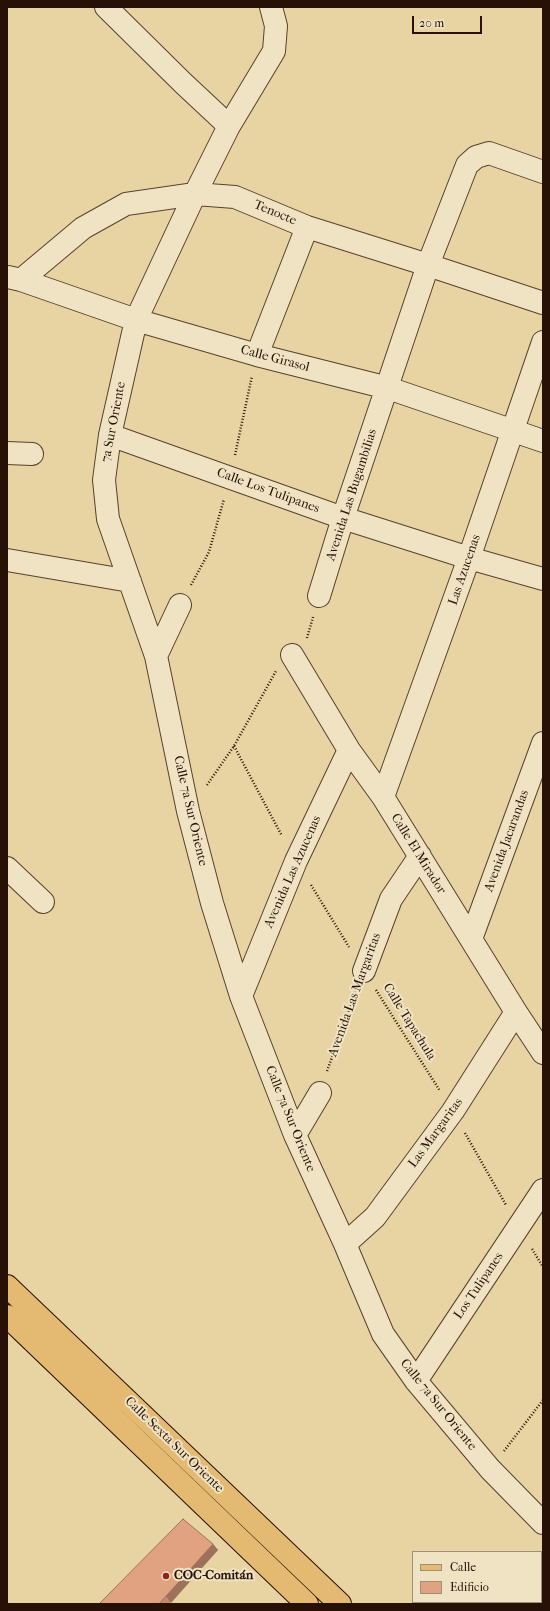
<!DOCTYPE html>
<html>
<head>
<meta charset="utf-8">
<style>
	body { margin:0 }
	#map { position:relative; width:550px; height:1611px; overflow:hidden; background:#e8d4a3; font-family:"IM FELL French Canon",serif }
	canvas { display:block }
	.frame { position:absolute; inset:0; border:8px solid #271006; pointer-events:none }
	.legend { position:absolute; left:412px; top:1551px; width:130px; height:52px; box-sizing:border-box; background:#f0e3c3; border:1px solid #a08f77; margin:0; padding:5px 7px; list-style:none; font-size:12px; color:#271006 }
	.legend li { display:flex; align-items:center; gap:8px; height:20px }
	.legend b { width:20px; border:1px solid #a08f77 }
	.scale { position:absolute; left:412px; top:16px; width:70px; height:18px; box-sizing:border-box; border:2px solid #271006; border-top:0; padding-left:5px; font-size:12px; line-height:14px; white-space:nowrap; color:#271006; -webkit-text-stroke:3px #f0e3c3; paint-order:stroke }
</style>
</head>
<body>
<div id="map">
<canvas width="550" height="1611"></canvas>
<div class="frame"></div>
<ul class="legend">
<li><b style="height:5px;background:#e4ba72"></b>Calle</li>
<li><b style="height:11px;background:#e0a281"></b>Edificio</li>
</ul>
<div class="scale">20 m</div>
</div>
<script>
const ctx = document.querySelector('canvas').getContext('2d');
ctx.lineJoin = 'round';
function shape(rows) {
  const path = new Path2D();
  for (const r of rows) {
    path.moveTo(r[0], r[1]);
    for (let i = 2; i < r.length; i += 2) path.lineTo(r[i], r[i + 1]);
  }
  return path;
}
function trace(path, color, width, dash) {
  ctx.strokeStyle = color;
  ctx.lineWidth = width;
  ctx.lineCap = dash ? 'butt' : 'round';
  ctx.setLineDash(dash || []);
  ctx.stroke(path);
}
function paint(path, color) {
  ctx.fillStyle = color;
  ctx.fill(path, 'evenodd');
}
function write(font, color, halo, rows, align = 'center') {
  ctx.font = font + ' "IM FELL French Canon",serif';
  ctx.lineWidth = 4;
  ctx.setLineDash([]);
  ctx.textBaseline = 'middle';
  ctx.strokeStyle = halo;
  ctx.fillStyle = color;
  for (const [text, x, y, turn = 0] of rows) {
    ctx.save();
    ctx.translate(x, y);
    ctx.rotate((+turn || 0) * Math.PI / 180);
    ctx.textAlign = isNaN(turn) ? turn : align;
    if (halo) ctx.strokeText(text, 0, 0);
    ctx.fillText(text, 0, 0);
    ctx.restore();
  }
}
const path = shape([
	[235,455,252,376],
	[191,585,209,552,224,499],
	[307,638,313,617],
	[234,746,282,836],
	[207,785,234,746,276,671],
	[311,885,349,947],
	[376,990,440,1091],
	[327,1071,356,992],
	[465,1133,506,1205],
	[532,1249,543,1267],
	[504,1451,543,1400]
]);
const minor = shape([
	[106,7,183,83,229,126],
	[271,7,276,26,274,51,229,126,195,194,136,320,110,435,104,480,108,519,156,656,188,811,212,903,241,996,295,1135,345,1244,383,1334,416,1381,490,1469,543,1523],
	[8,277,21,280,136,320,257,355,388,388,543,441],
	[21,280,83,228,126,204,195,194,235,197,307,227,428,265,543,303],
	[257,355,307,227],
	[110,435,343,518,469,558,543,579],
	[7,453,32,454],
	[7,560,130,581],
	[319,596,343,518,428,265,467,165,476,157,489,153,543,172],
	[292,655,349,750,383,797,516,1012,543,1053],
	[156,656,180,605],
	[383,797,469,558,543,342],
	[7,868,43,902],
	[471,939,543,743],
	[364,971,391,899,420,856],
	[241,996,296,861,349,750],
	[295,1135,320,1093],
	[345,1244,375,1217,453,1111,516,1012],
	[416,1381,543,1190]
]);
const major = shape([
	[7,1286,340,1604],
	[7,1316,307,1604]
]);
const wall = shape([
	[213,1544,218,1550,169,1604,99,1604]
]);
const shadedWall = shape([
	[213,1544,218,1550,171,1603,166,1596]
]);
const building = shape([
	[183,1519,213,1544,159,1604,99,1604,183,1519]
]);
const markers = [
	[166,1576,4,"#8f2418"]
];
const streetNames = [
	["Tenocte",275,213,23],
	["Calle Girasol",275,359,15],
	["7a Sur Oriente",114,422,-79],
	["Calle Los Tulipanes",268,491,20],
	["Avenida Las Bugambilias",352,495,-72],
	["Las Azucenas",465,570,-71],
	["Calle 7a Sur Oriente",190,811,77],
	["Avenida Jacarandas",507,841,-70],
	["Calle El Mirador",418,854,58],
	["Avenida Las Azucenas",293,872,-66],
	["Avenida Las Margaritas",355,995,-70],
	["Calle Tapachula",409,1022,58],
	["Calle 7a Sur Oriente",290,1119,68],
	["Las Margaritas",436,1133,-54],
	["Los Tulipanes",479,1286,-56],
	["Calle 7a Sur Oriente",438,1405,51],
	["Calle Sexta Sur Oriente",174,1445,44]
];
const poiNames = [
	["COC-Comitán",174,1576]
];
trace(minor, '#57412d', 24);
trace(major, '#271006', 24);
trace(path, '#271006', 2.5, [1, 2]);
trace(minor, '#f0e3c3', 22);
trace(major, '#e4ba72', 22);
paint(wall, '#c18b6f');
paint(shadedWall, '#9d715a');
paint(building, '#e0a281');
trace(building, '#9d715a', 1);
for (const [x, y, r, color] of markers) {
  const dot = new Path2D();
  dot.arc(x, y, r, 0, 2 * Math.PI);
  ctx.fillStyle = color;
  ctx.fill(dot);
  trace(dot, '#f0e3c3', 1.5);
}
write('13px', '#271006', '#f0e3c3', streetNames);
write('bold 13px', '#271006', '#f0e3c3', poiNames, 'left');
</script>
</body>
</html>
